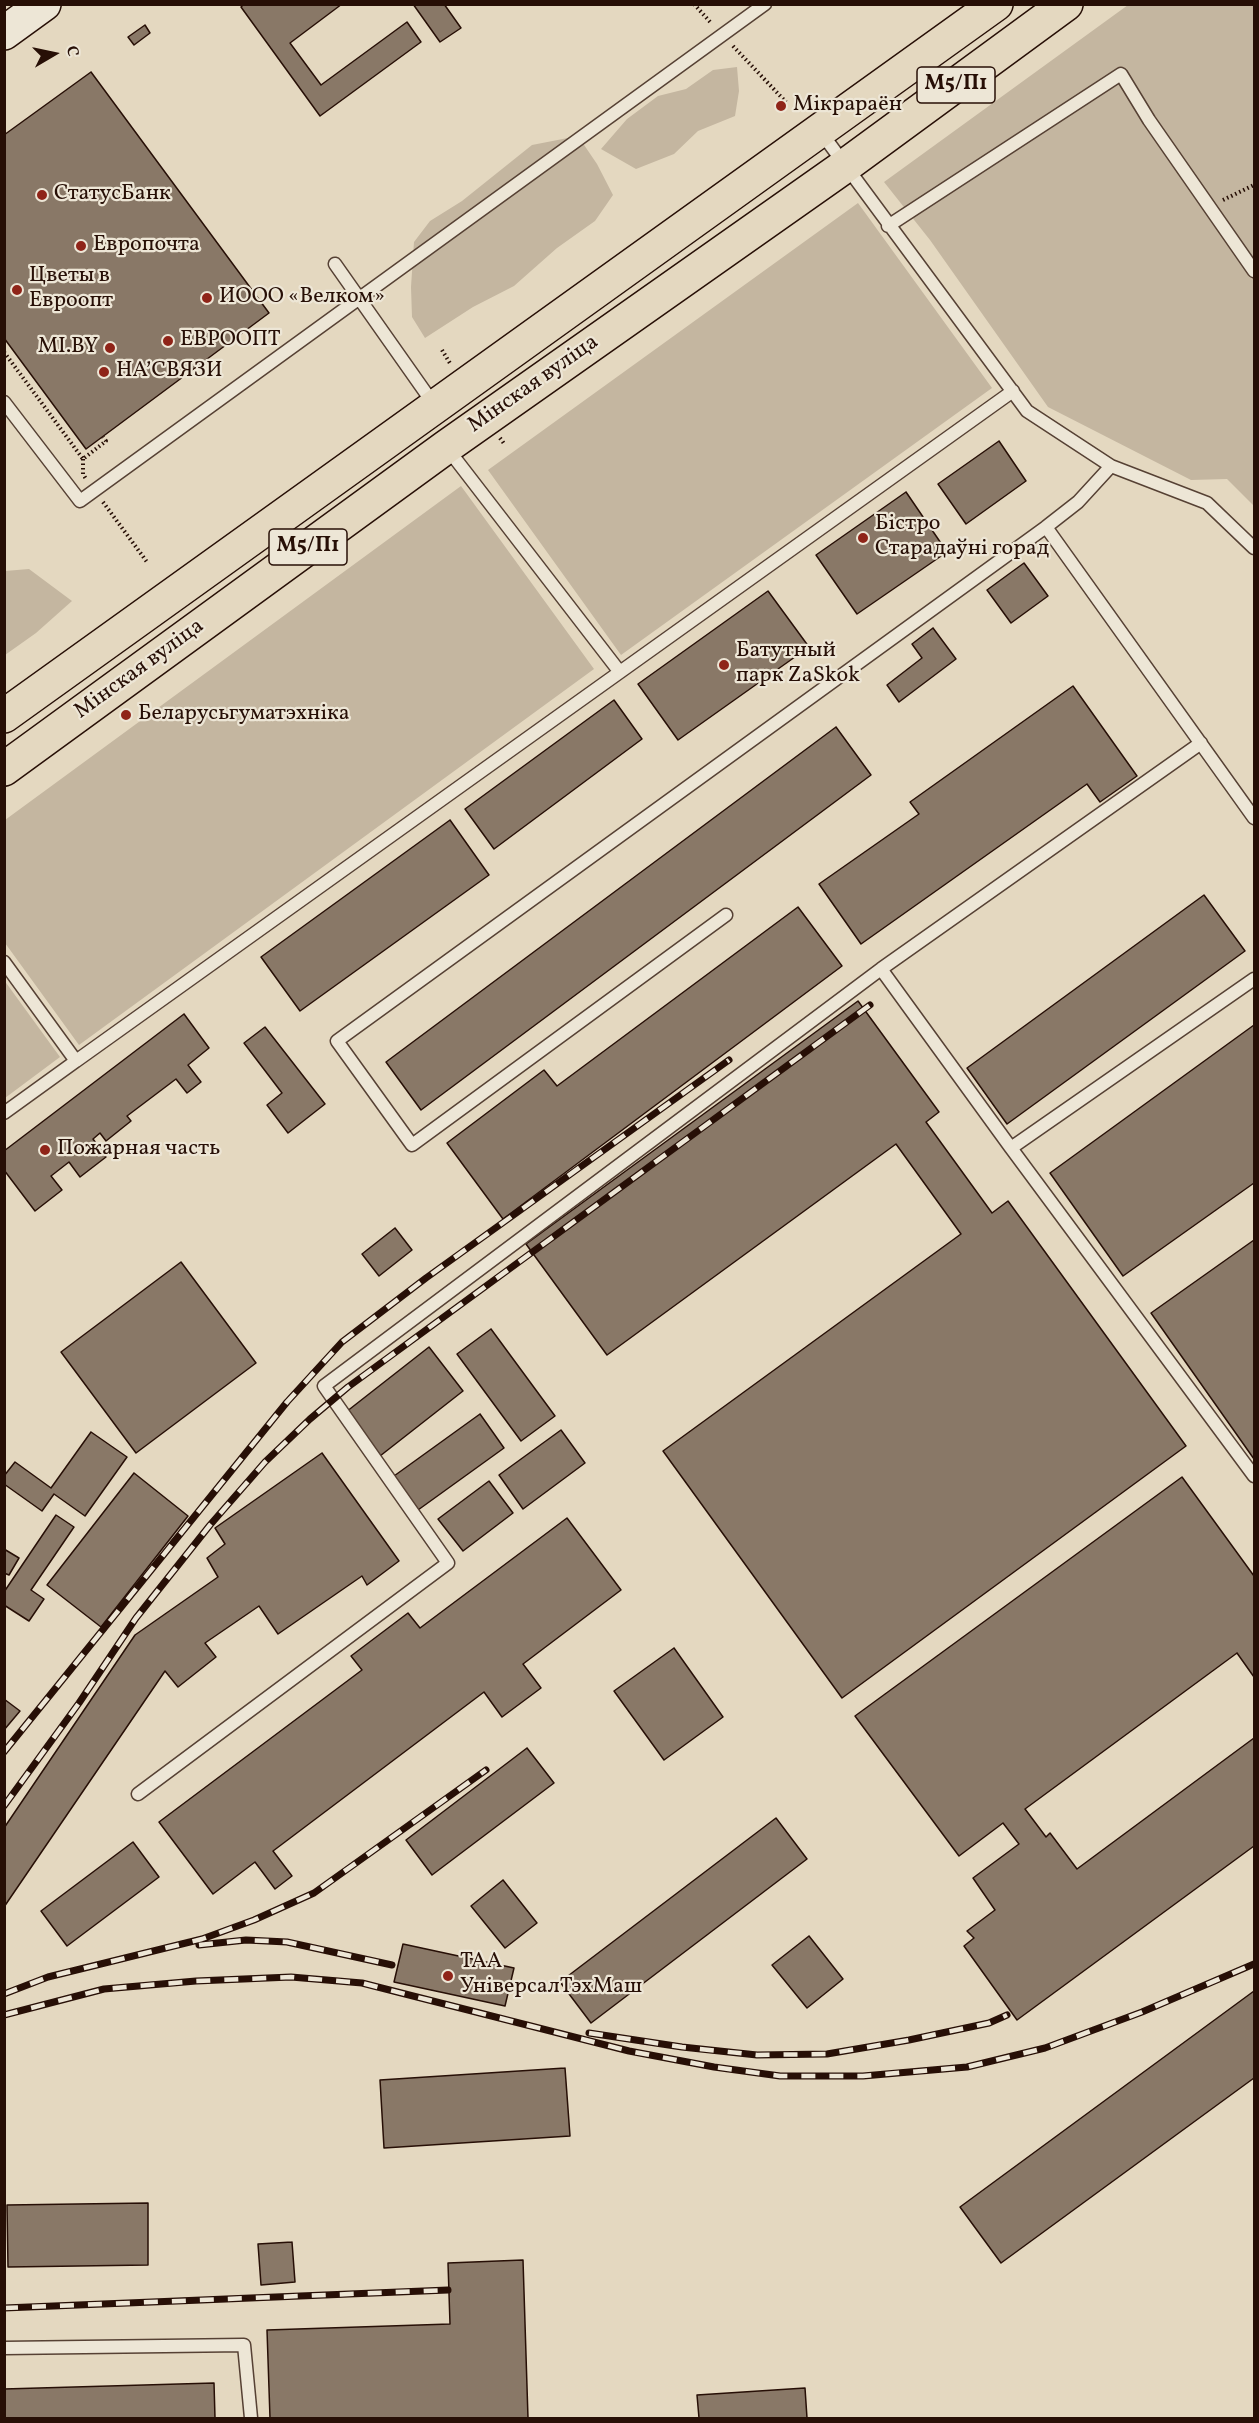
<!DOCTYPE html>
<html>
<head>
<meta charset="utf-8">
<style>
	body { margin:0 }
	#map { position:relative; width:1259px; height:2423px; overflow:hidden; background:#e4d8c0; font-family:Vollkorn,serif }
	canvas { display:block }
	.frame { position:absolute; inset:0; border:6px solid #270f06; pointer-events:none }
	.north { position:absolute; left:24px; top:24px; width:60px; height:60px; -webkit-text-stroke:4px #ede6d6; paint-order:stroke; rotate:81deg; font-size:16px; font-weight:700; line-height:24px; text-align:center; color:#270f06 }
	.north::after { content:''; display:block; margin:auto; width:21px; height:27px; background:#270f06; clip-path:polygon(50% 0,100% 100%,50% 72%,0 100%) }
</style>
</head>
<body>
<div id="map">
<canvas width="1259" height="2423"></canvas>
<div class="frame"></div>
<div class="north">С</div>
</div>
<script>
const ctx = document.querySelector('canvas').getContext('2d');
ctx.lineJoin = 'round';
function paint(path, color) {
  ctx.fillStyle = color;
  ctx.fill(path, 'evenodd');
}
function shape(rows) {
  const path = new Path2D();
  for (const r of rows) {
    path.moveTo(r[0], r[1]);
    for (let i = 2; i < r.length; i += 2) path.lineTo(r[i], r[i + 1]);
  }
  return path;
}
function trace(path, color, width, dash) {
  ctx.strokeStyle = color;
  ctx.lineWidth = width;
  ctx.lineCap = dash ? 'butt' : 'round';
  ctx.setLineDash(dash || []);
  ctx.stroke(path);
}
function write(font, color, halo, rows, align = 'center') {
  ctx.font = font + ' Vollkorn,serif';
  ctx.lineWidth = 4.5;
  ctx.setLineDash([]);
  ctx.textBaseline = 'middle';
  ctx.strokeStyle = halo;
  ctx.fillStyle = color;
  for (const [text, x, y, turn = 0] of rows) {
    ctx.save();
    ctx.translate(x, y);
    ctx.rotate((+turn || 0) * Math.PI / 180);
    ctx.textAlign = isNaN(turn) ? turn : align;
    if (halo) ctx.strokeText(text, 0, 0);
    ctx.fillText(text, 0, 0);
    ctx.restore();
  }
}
const green = shape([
	[1128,5,1254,5,1254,506,1227,479,1191,480,1048,407,930,240,884,182],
	[737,67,739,91,735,116,698,131,674,154,636,169,601,149,627,119,658,96,686,89,713,70],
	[578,136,597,164,613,195,595,221,557,248,514,286,473,307,425,338,412,317,411,287,414,242,430,221,462,201,532,145],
	[858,203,992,388,621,655,488,470],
	[461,486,594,669,79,1045,5,943,5,820],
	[29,569,72,601,36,633,5,655,5,571],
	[4,980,60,1057,5,1098,4,1098]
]);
const building = shape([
	[244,4,342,4,290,43,321,85,407,22,421,42,320,116,241,7,244,4],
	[413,4,444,4,461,28,440,42,413,4],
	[145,25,150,33,134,45,128,37,145,25],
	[91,72,269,313,86,449,4,338,4,135,91,72],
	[999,441,1026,481,966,524,938,484,999,441],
	[906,492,947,552,857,614,816,555,906,492],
	[1024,563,1048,596,1011,623,987,590,1024,563],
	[768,591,809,647,678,740,638,684,768,591],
	[933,628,956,659,899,702,887,685,922,658,912,644,933,628],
	[1073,686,1137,776,1100,802,1087,784,861,944,819,884,919,814,910,802,1073,686],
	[614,700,642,739,494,849,465,809,614,700],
	[836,727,871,775,421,1110,386,1062,836,727],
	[450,820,489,875,300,1011,261,957,450,820],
	[1204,895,1245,951,1007,1124,967,1068,1204,895],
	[798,907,842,966,503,1219,447,1143,544,1070,557,1086,798,907],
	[858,1001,939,1112,926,1122,992,1213,1008,1201,1186,1446,842,1698,663,1451,961,1234,896,1144,607,1355,526,1244,858,1001],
	[184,1014,209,1048,188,1065,201,1082,187,1093,176,1079,127,1116,131,1121,106,1141,100,1133,93,1139,106,1157,80,1177,69,1162,51,1176,62,1190,35,1211,4,1170,4,1151,184,1014],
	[1254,1025,1254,1183,1123,1276,1050,1173,1254,1025],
	[265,1027,325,1104,288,1133,267,1105,282,1093,244,1043,265,1027],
	[395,1228,412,1250,379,1276,362,1254,395,1228],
	[1254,1240,1254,1459,1151,1313,1254,1240],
	[181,1262,256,1363,136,1453,61,1352,181,1262],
	[491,1329,555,1416,521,1441,457,1354,491,1329],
	[429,1347,463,1391,380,1456,346,1412,429,1347],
	[480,1414,504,1448,418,1510,394,1476,480,1414],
	[561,1430,585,1463,523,1509,499,1475,561,1430],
	[91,1432,127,1457,85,1516,54,1494,42,1511,4,1484,4,1476,15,1462,51,1488,91,1432],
	[322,1453,399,1561,367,1585,362,1576,278,1634,259,1606,205,1643,216,1657,178,1687,165,1671,4,1907,4,1828,135,1635,218,1577,207,1558,225,1544,215,1528,322,1453],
	[134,1473,188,1516,101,1627,47,1585,134,1473],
	[1182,1477,1254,1576,1254,1846,1017,2020,964,1946,974,1938,967,1931,995,1910,973,1878,1019,1844,1003,1823,959,1856,855,1716,1182,1477],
	[489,1481,513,1513,463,1551,438,1519,489,1481],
	[56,1515,74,1527,31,1590,44,1599,29,1621,4,1605,4,1592,56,1515],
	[567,1518,621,1590,523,1664,541,1688,502,1717,484,1692,273,1851,292,1876,275,1889,255,1862,213,1894,159,1822,362,1670,351,1656,408,1613,420,1628,567,1518],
	[4,1549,19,1558,9,1575,4,1573,4,1549],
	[674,1648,723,1717,664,1760,614,1691,674,1648],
	[1237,1653,1254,1677,1254,1738,1077,1869,1050,1833,1046,1837,1025,1809,1237,1653],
	[4,1699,20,1711,4,1730,4,1699],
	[527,1748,554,1783,432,1875,406,1840,527,1748],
	[776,1818,807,1859,591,2023,560,1982,776,1818],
	[133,1842,159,1877,67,1946,41,1911,133,1842],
	[503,1880,537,1923,505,1948,471,1906,503,1880],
	[809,1936,843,1979,807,2008,772,1965,809,1936],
	[403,1944,514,1968,505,2006,394,1982,403,1944],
	[1254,1991,1254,2078,1001,2263,960,2207,1254,1991],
	[565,2068,570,2136,384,2148,380,2080,565,2068],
	[148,2203,148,2265,8,2267,7,2205,148,2203],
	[292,2242,295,2282,261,2285,258,2244,292,2242],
	[523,2260,528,2418,270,2418,267,2330,450,2324,448,2263,523,2260],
	[214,2383,215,2418,4,2418,4,2389,214,2383],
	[805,2388,807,2418,699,2418,697,2395,805,2388]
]);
const path = shape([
	[694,4,711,23],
	[733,46,786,102],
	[1223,200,1254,185],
	[442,350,451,365],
	[4,352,83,459,106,441,103,437],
	[500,438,505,445],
	[83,459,83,474,86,479],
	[103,502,147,562]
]);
const lane = shape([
	[820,131,1027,411,1111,466,1207,503,1254,548],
	[888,226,1121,74,1149,120,1254,271],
	[335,264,435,406],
	[4,402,80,501,765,4],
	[447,448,619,671],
	[1046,527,1254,818],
	[726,915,412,1145,337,1041,1046,527,1078,502,1111,466],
	[4,962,76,1061,1013,391],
	[1254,979,1011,1148,1254,1476],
	[4,1113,76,1061],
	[1011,1148,881,969,1201,743],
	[138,1794,448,1563,324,1386,881,969],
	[4,2348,244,2345,251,2418]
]);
const secondary = shape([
	[4,33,44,4]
]);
const primary = shape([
	[4,716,996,4],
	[4,769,446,447,845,166,1066,4]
]);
const rail = shape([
	[4,1752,287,1402,342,1342,426,1278,729,1060],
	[4,1806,79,1703,136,1618,210,1525,265,1462,310,1419,348,1387,870,1005],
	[199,1945,246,1940,287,1942,392,1965],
	[4,1994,48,1977,202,1939,254,1920,314,1893,486,1770],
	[4,2015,104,1989,196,1981,291,1977,362,1983,629,2051,714,2067,780,2076,863,2076,967,2067,1045,2048,1142,2012,1254,1964],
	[589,2033,682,2047,757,2055,827,2054,909,2040,989,2023,1007,2015],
	[4,2308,448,2290]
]);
const markers = [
	[781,106,6,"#8f2418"],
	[42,195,6,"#8f2418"],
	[81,246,6,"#8f2418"],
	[17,290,6,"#8f2418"],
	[207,298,6,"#8f2418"],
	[168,341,6,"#8f2418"],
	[110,348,6,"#8f2418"],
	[104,372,6,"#8f2418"],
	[863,538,6,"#8f2418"],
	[724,665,6,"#8f2418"],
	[126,715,6,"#8f2418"],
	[45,1150,6,"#8f2418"],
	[448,1976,6,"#8f2418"]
];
const shields = [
	[956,85,78],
	[308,547,78]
];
const shieldNames = [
	["М5/П1",956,85],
	["М5/П1",308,547]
];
const poiNames = [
	["Мікрараён",793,106],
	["СтатусБанк",54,195],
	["Европочта",93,246],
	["Цветы в",29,277],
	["Евроопт",29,302],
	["ИООО «Велком»",219,298],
	["ЕВРООПТ",180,341],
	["MI.BY",98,348,"right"],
	["НАʼСВЯЗИ",116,372],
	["Бістро",875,525],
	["Старадаўні горад",875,550],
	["Батутный",736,652],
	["парк ZaSkok",736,677],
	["Беларусьгуматэхніка",138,715],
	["Пожарная часть",57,1150],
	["ТАА",460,1963],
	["УніверсалТэхМаш",460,1988]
];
const streetNames = [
	["Мінская вуліца",534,385,-35],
	["Мінская вуліца",140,670,-36]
];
paint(green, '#c4b6a0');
paint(building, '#897867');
trace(building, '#270f06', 1.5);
trace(lane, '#564134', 15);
trace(secondary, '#270f06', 36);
trace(primary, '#270f06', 36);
trace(path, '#270f06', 4, [1.5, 3]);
trace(lane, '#ede6d6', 12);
trace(secondary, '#ede6d6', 33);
trace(primary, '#e4d8c0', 33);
trace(rail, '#270f06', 7);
trace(rail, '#ede6d6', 4.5, [14]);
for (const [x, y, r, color] of markers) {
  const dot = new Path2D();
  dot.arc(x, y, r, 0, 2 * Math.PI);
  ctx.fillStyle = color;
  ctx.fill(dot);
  trace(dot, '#ede6d6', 2);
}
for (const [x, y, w] of shields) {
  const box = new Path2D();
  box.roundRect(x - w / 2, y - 18, w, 36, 4.5);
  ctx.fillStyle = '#ede6d6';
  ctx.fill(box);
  trace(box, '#270f06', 1.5);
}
write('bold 21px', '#270f06', null, shieldNames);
write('22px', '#270f06', '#ede6d6', poiNames, 'left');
write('22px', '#270f06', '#ede6d6', streetNames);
</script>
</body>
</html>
